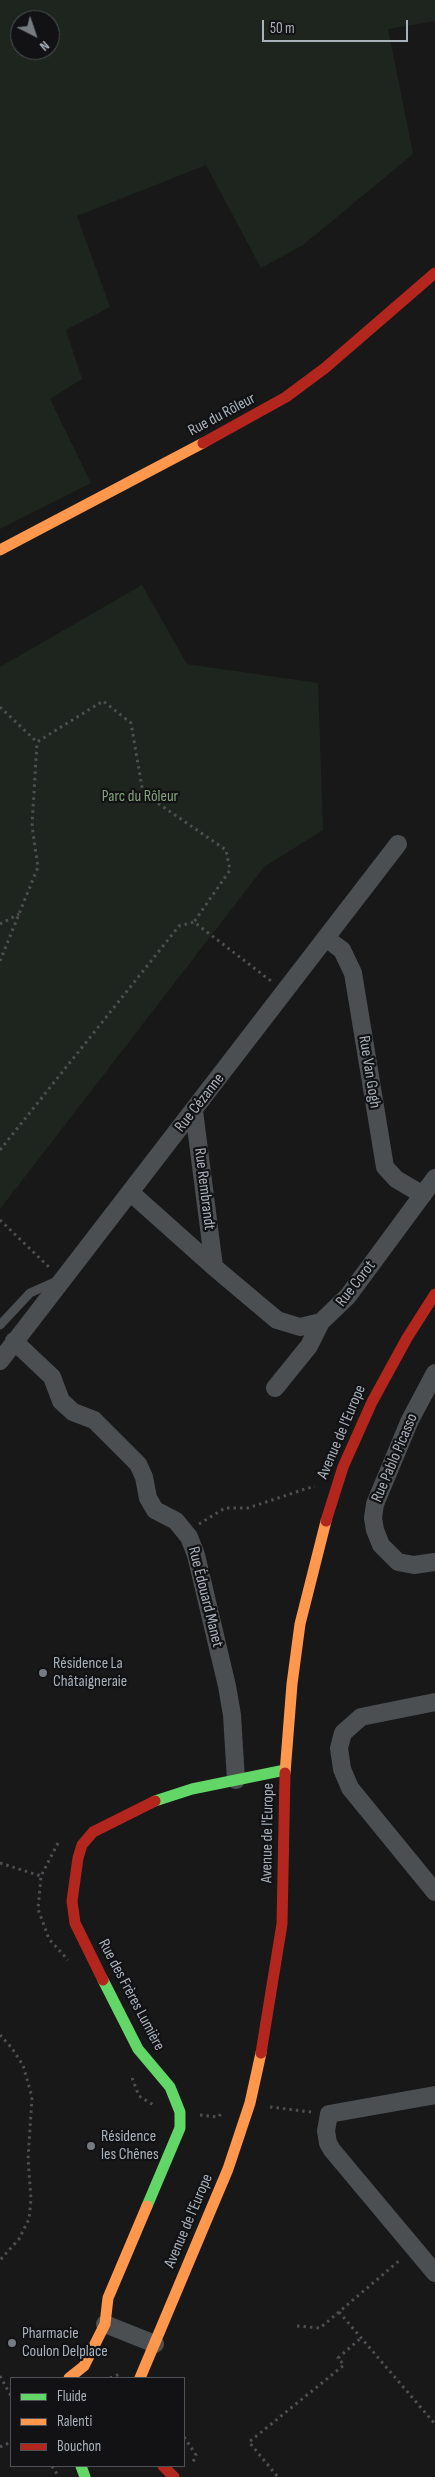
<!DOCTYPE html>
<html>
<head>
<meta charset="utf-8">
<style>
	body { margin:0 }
	#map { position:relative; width:435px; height:2477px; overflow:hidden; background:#181818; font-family:"Sofia Sans Condensed",sans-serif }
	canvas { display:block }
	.legend { position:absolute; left:10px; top:2377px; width:175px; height:90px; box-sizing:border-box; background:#121214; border:1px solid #4e5256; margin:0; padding:6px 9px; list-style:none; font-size:15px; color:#a9b1ba }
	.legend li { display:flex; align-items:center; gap:10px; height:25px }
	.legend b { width:25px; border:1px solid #4e5256 }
	.north { position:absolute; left:10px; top:10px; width:50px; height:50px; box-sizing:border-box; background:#121214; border:1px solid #4e5256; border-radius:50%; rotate:139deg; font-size:14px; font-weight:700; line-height:20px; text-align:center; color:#a9b1ba }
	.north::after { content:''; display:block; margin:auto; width:18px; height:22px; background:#767b81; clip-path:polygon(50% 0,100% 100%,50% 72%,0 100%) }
	.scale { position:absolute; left:262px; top:20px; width:146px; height:22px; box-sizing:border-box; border:2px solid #a9b1ba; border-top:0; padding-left:6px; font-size:15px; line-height:18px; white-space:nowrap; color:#a9b1ba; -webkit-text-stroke:4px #121214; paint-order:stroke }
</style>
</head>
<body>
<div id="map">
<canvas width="435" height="2477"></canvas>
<ul class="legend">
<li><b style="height:6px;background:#63d668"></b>Fluide</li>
<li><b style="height:6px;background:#ff974d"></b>Ralenti</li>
<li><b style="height:6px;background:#b3261e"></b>Bouchon</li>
</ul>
<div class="north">N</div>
<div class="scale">50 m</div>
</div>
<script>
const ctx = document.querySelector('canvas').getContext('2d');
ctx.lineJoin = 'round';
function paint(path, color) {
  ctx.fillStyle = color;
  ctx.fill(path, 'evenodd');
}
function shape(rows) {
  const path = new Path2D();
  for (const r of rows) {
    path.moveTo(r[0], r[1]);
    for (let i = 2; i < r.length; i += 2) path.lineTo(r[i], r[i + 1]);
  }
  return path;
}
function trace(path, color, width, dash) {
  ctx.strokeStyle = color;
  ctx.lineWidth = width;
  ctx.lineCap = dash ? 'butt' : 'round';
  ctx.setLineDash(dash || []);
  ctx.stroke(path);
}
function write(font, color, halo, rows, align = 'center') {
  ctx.font = font + ' "Sofia Sans Condensed",sans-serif';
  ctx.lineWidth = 4.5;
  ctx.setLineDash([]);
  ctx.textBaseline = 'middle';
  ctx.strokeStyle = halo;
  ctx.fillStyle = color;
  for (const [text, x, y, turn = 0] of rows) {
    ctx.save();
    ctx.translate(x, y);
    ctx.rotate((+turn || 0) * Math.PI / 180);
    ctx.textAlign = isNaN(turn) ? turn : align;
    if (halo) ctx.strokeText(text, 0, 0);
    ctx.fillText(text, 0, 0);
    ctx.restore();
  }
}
const green = shape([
	[0,0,435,0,435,21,388,29,413,154,303,245,261,268,206,165,77,216,110,307,66,330,82,379,50,399,91,483,0,529],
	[20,20,50,20,50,50,20,50],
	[142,585,187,664,318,683,323,830,264,867,0,1209,0,667]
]);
const path = shape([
	[0,707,37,742,103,701,131,723,143,793,226,850,230,870,194,922],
	[0,924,19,914],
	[0,961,38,867,32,826,37,742],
	[0,1150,179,926,194,922,271,981],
	[0,1220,50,1268],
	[199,1524,225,1508,248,1508,308,1488,315,1487],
	[58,1843,41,1876,38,1909,49,1939,68,1960],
	[0,1863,41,1876],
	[0,2035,11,2047,23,2065,32,2097,28,2159,31,2199,29,2219,19,2239,0,2260],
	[132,2078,139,2096,155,2106],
	[270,2107,311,2112],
	[200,2115,218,2117,222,2113],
	[339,2312,435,2424],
	[297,2326,320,2328,400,2260],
	[0,2376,11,2396],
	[110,2378,120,2374],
	[184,2437,196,2455,192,2464],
	[0,2447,11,2442],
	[52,2466,59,2477],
	[277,2476,249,2442,344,2365,338,2358,361,2338]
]);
const lane = shape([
	[0,1325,30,1293,59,1280]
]);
const street = shape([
	[327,939,342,950,353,973,385,1167,396,1179,423,1195],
	[194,1111,214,1267],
	[130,1192,214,1267,277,1320,300,1327,321,1322],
	[14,1341,52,1377,61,1401,73,1412,94,1420,138,1464,144,1477,148,1498,155,1510,176,1521,189,1537,196,1555,227,1686,232,1715,236,1780],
	[0,1361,398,844],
	[435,1373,410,1420,375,1504,373,1518,375,1530,381,1545,398,1562,414,1565,435,1562],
	[275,1388,309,1346,321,1322,348,1296,435,1178],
	[435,1702,361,1717,343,1733,339,1748,342,1769,350,1788,435,1892],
	[435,2095,329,2114,326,2131,328,2143,332,2150,435,2273],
	[105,2324,155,2344]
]);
const fast = shape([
	[155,1801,192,1789,285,1770],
	[103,1980,138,2049,170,2087,180,2112,180,2128,147,2206],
	[81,2466,85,2477]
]);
const slow = shape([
	[0,550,203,443],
	[285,1773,292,1684,300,1624,326,1521],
	[69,2378,84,2366,105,2324,108,2298,147,2206],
	[140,2378,228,2169,250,2103,261,2053]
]);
const jam = shape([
	[203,443,286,397,325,368,435,273],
	[326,1521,343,1467,372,1402,407,1338,435,1294],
	[103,1980,75,1923,72,1901,78,1858,82,1845,93,1832,155,1801],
	[261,2053,282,1924,285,1773],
	[163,2466,174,2477]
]);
const markers = [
	[43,1673,5,"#767b81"],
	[91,2146,5,"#767b81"],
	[12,2343,5,"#767b81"]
];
const streetNames = [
	["Rue du Rôleur",222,415,-28],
	["Rue Van Gogh",369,1072,81],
	["Rue Cézanne",200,1103,-52],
	["Rue Rembrandt",204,1189,83],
	["Rue Corot",356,1284,-52],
	["Avenue de l'Europe",342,1432,-67],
	["Rue Pablo Picasso",395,1458,-67],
	["Rue Édouard Manet",205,1597,76],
	["Avenue de l'Europe",268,1833,-89],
	["Rue des Frères Lumière",131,1995,62],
	["Avenue de l'Europe",189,2221,-67]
];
const parkNames = [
	["Parc du Rôleur",140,797]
];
const poiNames = [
	["Résidence La",53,1664],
	["Châtaigneraie",53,1682],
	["Résidence",101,2137],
	["les Chênes",101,2155],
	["Pharmacie",22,2334],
	["Coulon Delplace",22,2352]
];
paint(green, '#1e251e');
trace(path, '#4e4f53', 3, [2.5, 4]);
trace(lane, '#4c4f51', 9);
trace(street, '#4c4f51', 18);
trace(fast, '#63d668', 11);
trace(slow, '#ff974d', 11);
trace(jam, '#b3261e', 11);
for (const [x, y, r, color] of markers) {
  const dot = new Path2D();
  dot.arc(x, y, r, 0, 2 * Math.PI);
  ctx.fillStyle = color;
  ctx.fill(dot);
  trace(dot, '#121214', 2);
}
write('16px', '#a9b1ba', '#121214', streetNames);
write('16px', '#84a57f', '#121214', parkNames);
write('16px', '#a9b1ba', '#121214', poiNames, 'left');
</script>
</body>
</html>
